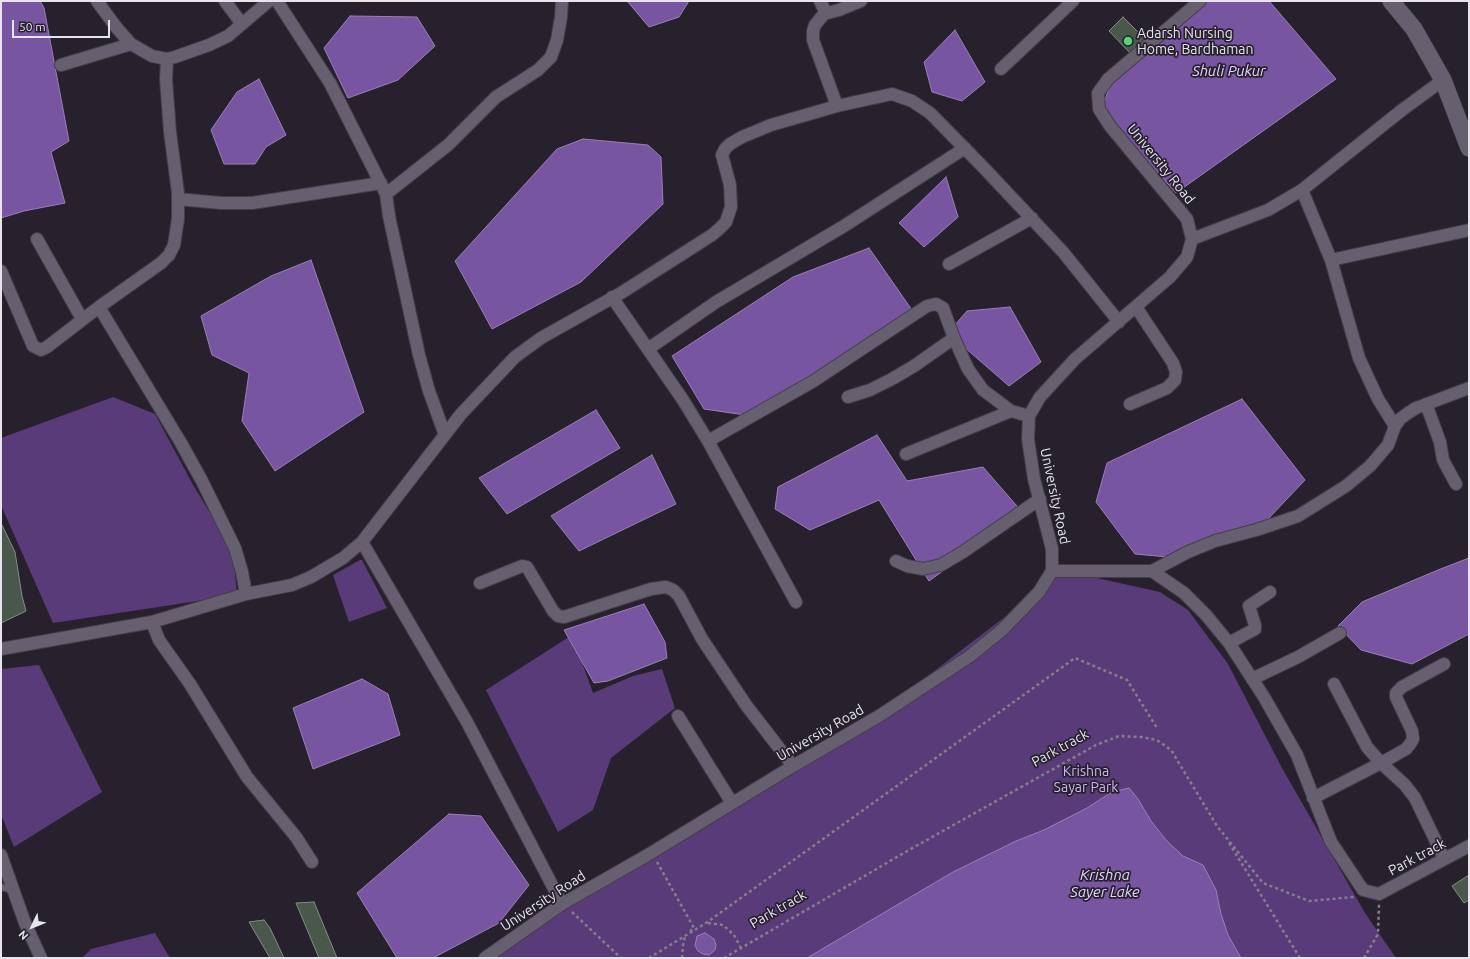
<!DOCTYPE html>
<html>
<head>
<meta charset="utf-8">
<style>
	body { margin:0 }
	#map { position:relative; width:1470px; height:959px; overflow:hidden; background:#27212e; font-family:Ubuntu,sans-serif }
	canvas { display:block }
	.frame { position:absolute; inset:0; border:2px solid #e7e4ed; pointer-events:none }
	.north { position:absolute; left:12px; top:907px; width:40px; height:40px; -webkit-text-stroke:3px #27212e; paint-order:stroke; rotate:227deg; font-size:11px; font-weight:700; line-height:16px; text-align:center; color:#e7e4ed }
	.north::after { content:''; display:block; margin:auto; width:14px; height:18px; background:#e7e4ed; clip-path:polygon(50% 0,100% 100%,50% 72%,0 100%) }
	.scale { position:absolute; left:12px; top:20px; width:98px; height:18px; box-sizing:border-box; border:2px solid #e7e4ed; border-top:0; padding-left:5px; font-size:12px; line-height:14px; white-space:nowrap; color:#e7e4ed; -webkit-text-stroke:3px #27212e; paint-order:stroke }
</style>
</head>
<body>
<div id="map">
<canvas width="1470" height="959"></canvas>
<div class="frame"></div>
<div class="north">N</div>
<div class="scale">50 m</div>
</div>
<script>
const ctx = document.querySelector('canvas').getContext('2d');
ctx.lineJoin = 'round';
function paint(path, color) {
  ctx.fillStyle = color;
  ctx.fill(path, 'evenodd');
}
function shape(rows) {
  const path = new Path2D();
  for (const r of rows) {
    path.moveTo(r[0], r[1]);
    for (let i = 2; i < r.length; i += 2) path.lineTo(r[i], r[i + 1]);
  }
  return path;
}
function trace(path, color, width, dash) {
  ctx.strokeStyle = color;
  ctx.lineWidth = width;
  ctx.lineCap = dash ? 'butt' : 'round';
  ctx.setLineDash(dash || []);
  ctx.stroke(path);
}
function write(font, color, halo, rows, align = 'center') {
  ctx.font = font + ' Ubuntu,sans-serif';
  ctx.lineWidth = 3.5;
  ctx.setLineDash([]);
  ctx.textBaseline = 'middle';
  ctx.strokeStyle = halo;
  ctx.fillStyle = color;
  for (const [text, x, y, turn = 0] of rows) {
    ctx.save();
    ctx.translate(x, y);
    ctx.rotate((+turn || 0) * Math.PI / 180);
    ctx.textAlign = isNaN(turn) ? turn : align;
    if (halo) ctx.strokeText(text, 0, 0);
    ctx.fillText(text, 0, 0);
    ctx.restore();
  }
}
const green = shape([
	[113,397,155,414,192,483,233,551,237,595,53,623,1,505,1,438],
	[360,560,362,560,387,608,349,622,333,575],
	[1065,571,1160,592,1188,610,1228,664,1282,768,1365,913,1396,958,485,958,861,727],
	[572,635,593,693,633,676,662,669,675,708,611,758,593,810,558,832,486,690],
	[39,665,102,792,14,847,1,814,1,669],
	[155,933,170,958,82,958,91,949]
]);
const water = shape([
	[1,1,40,1,44,8,69,141,51,152,65,203,24,211,1,218,1,1],
	[627,1,689,1,679,17,649,27,627,1],
	[1207,1,1269,1,1336,79,1176,193,1107,116,1104,103,1111,82,1207,1],
	[350,16,417,17,435,46,398,80,348,98,324,48,350,16],
	[955,30,985,82,962,101,932,92,924,62,955,30],
	[259,79,286,135,266,147,255,164,224,164,211,130,237,92,259,79],
	[583,139,648,145,661,157,663,204,581,282,492,329,455,261,557,149,583,139],
	[946,177,958,217,924,247,899,223,946,177],
	[869,248,914,313,745,415,704,409,672,356,793,277,869,248],
	[311,260,364,412,275,471,242,421,249,373,212,355,201,316,271,276,311,260],
	[1010,307,1041,362,1009,386,948,333,967,311,1010,307],
	[1242,399,1305,480,1268,519,1179,558,1135,554,1096,502,1107,463,1242,399],
	[596,410,620,448,507,514,479,478,596,410],
	[877,435,907,481,983,467,1023,513,929,581,879,500,810,530,775,509,778,487,877,435],
	[652,455,676,504,579,551,551,516,652,455],
	[1469,558,1469,634,1412,664,1361,650,1338,626,1362,602,1438,570,1469,558],
	[644,604,665,642,667,658,608,681,594,683,564,630,644,604],
	[362,679,388,694,400,735,313,769,293,708,362,679],
	[1129,788,1138,799,1151,821,1166,840,1183,856,1203,865,1216,890,1221,914,1228,935,1241,958,807,958,953,872,1016,841,1044,830,1087,808,1112,792,1129,788],
	[449,814,481,816,529,885,499,923,433,958,397,958,357,893,449,814],
	[705,933,714,939,716,945,715,950,709,955,703,954,698,951,695,946,697,936,705,933]
]);
const building = shape([
	[1123,17,1147,41,1132,55,1109,31,1123,17],
	[1,523,15,552,22,596,26,611,1,623,1,523],
	[1469,875,1469,900,1464,903,1452,886,1469,875],
	[314,902,337,958,319,958,296,903,314,902],
	[264,920,270,928,284,958,270,958,249,922,264,920]
]);
const path = shape([
	[1229,843,1300,958],
	[657,862,694,928,690,931],
	[572,912,621,958],
	[708,923,723,925,734,935,741,948],
	[649,958,706,923,1075,658,1127,680,1157,728],
	[682,958,683,945,685,936],
	[724,958,909,850,1096,745,1119,736,1141,737,1157,740,1171,750,1217,826,1263,883,1309,901,1354,897],
	[1364,958,1378,934,1379,904]
]);
const service = shape([
	[1,887,13,890]
]);
const minor = shape([
	[97,1,116,27,131,44,152,56,167,59,175,57,209,45,228,36,269,1],
	[225,1,242,24],
	[277,1,330,83,386,194,389,216,419,355,429,391,445,435],
	[820,1,824,9,824,14,815,25,813,31,813,40,837,106],
	[824,14,839,10,861,1],
	[61,65,131,44],
	[1001,69,1073,1],
	[1302,190,1331,260,1359,358,1378,399,1395,426],
	[386,194,448,145,496,97,538,70,551,57,557,40,561,17,562,1],
	[178,199,221,203,252,203,381,183],
	[37,239,82,319],
	[1192,239,1268,210,1302,190,1402,110,1443,80],
	[1331,260,1469,230],
	[949,264,1032,218],
	[1,271,33,346,41,350,47,347,99,307,161,263,169,255,174,245,178,219,178,193,170,132,166,79,167,59],
	[612,297,683,400,708,441,796,602],
	[99,307,181,443,202,481,235,548,242,572,246,594],
	[648,349,716,302,844,226,965,148],
	[848,397,870,390,892,379,914,366,954,338],
	[1130,404,1167,388,1175,380,1176,372,1173,363,1136,307],
	[1426,404,1440,442,1443,460,1456,484],
	[708,441,812,382,927,306,936,304,943,308,954,338,968,369,983,390,1011,411,1029,416],
	[906,454,1011,411],
	[362,542,467,722,562,904],
	[896,561,907,566,923,569,941,565,963,552,1040,499],
	[1052,571,1152,571,1184,593,1206,615,1229,643,1264,697,1297,755,1331,842,1363,890,1379,894,1469,846],
	[1152,571,1188,552,1215,541,1256,530,1298,516,1346,486,1370,466,1388,445,1395,426,1400,419,1408,413,1416,408,1469,388],
	[480,583,522,566,527,567,553,611,558,616,564,617,651,589,666,587,673,590,679,596,702,639,746,705,793,766],
	[152,622,159,640,190,684,247,777,296,837,312,862],
	[1229,643,1255,629,1255,625,1249,606,1270,592],
	[1,649,152,622,246,594,292,585,311,577,343,558,362,542,461,414,515,357,541,338,621,293,712,235,719,229,726,222,731,207,730,185,722,155,725,149,730,144,742,137,771,125,837,106,892,94,912,101,930,113,984,168,1063,252,1119,322],
	[1252,679,1298,657,1340,633],
	[1334,684,1367,747,1381,763,1405,785,1415,798,1444,858],
	[678,716,732,803],
	[1313,798,1381,763,1406,749,1410,744,1413,739,1412,731,1396,697,1396,693,1402,687,1444,664],
	[1,855,25,923,41,958],
	[485,958,562,904,651,853,793,766,879,716,970,656,1002,630,1039,592,1052,571,1052,549,1034,479,1028,439,1029,416,1040,397,1075,359,1170,277,1187,257,1192,239,1187,219,1110,126,1099,109,1098,93,1108,79,1200,1]
]);
const secondary = shape([
	[1391,1,1414,29,1443,80,1469,148]
]);
const markers = [
	[1128,41,5,"#53d673"]
];
const poiNames = [
	["Adarsh Nursing",1137,33],
	["Home, Bardhaman",1137,49]
];
const streetNames = [
	["University Road",1161,164,51],
	["University Road",1055,496,78],
	["University Road",820,733,-30],
	["Park track",1060,748,-29],
	["Park track",1417,857,-28],
	["University Road",543,901,-33],
	["Park track",778,909,-30]
];
const parkNames = [
	["Krishna",1086,771],
	["Sayar Park",1086,787]
];
const waterNames = [
	["Shuli Pukur",1229,71],
	["Krishna",1105,875],
	["Sayer Lake",1105,892]
];
paint(green, '#593b7a');
paint(water, '#7855a0');
trace(water, '#9980b7', 1);
paint(building, '#4a574b');
trace(building, '#819082', 1);
trace(service, '#443e4a', 8);
trace(minor, '#443e4a', 14);
trace(secondary, '#443e4a', 18);
trace(path, '#847f8a', 2.5, [3, 3]);
trace(service, '#655f6f', 6);
trace(minor, '#655f6f', 12);
trace(secondary, '#655f6f', 17);
for (const [x, y, r, color] of markers) {
  const dot = new Path2D();
  dot.arc(x, y, r, 0, 2 * Math.PI);
  ctx.fillStyle = color;
  ctx.fill(dot);
  trace(dot, '#27212e', 1.5);
}
write('14px', '#e7e4ed', '#27212e', poiNames, 'left');
write('14px', '#e7e4ed', '#27212e', streetNames);
write('14px', '#d0b5f3', '#27212e', parkNames);
write('italic 15px', '#e5d3fd', '#27212e', waterNames);
</script>
</body>
</html>
